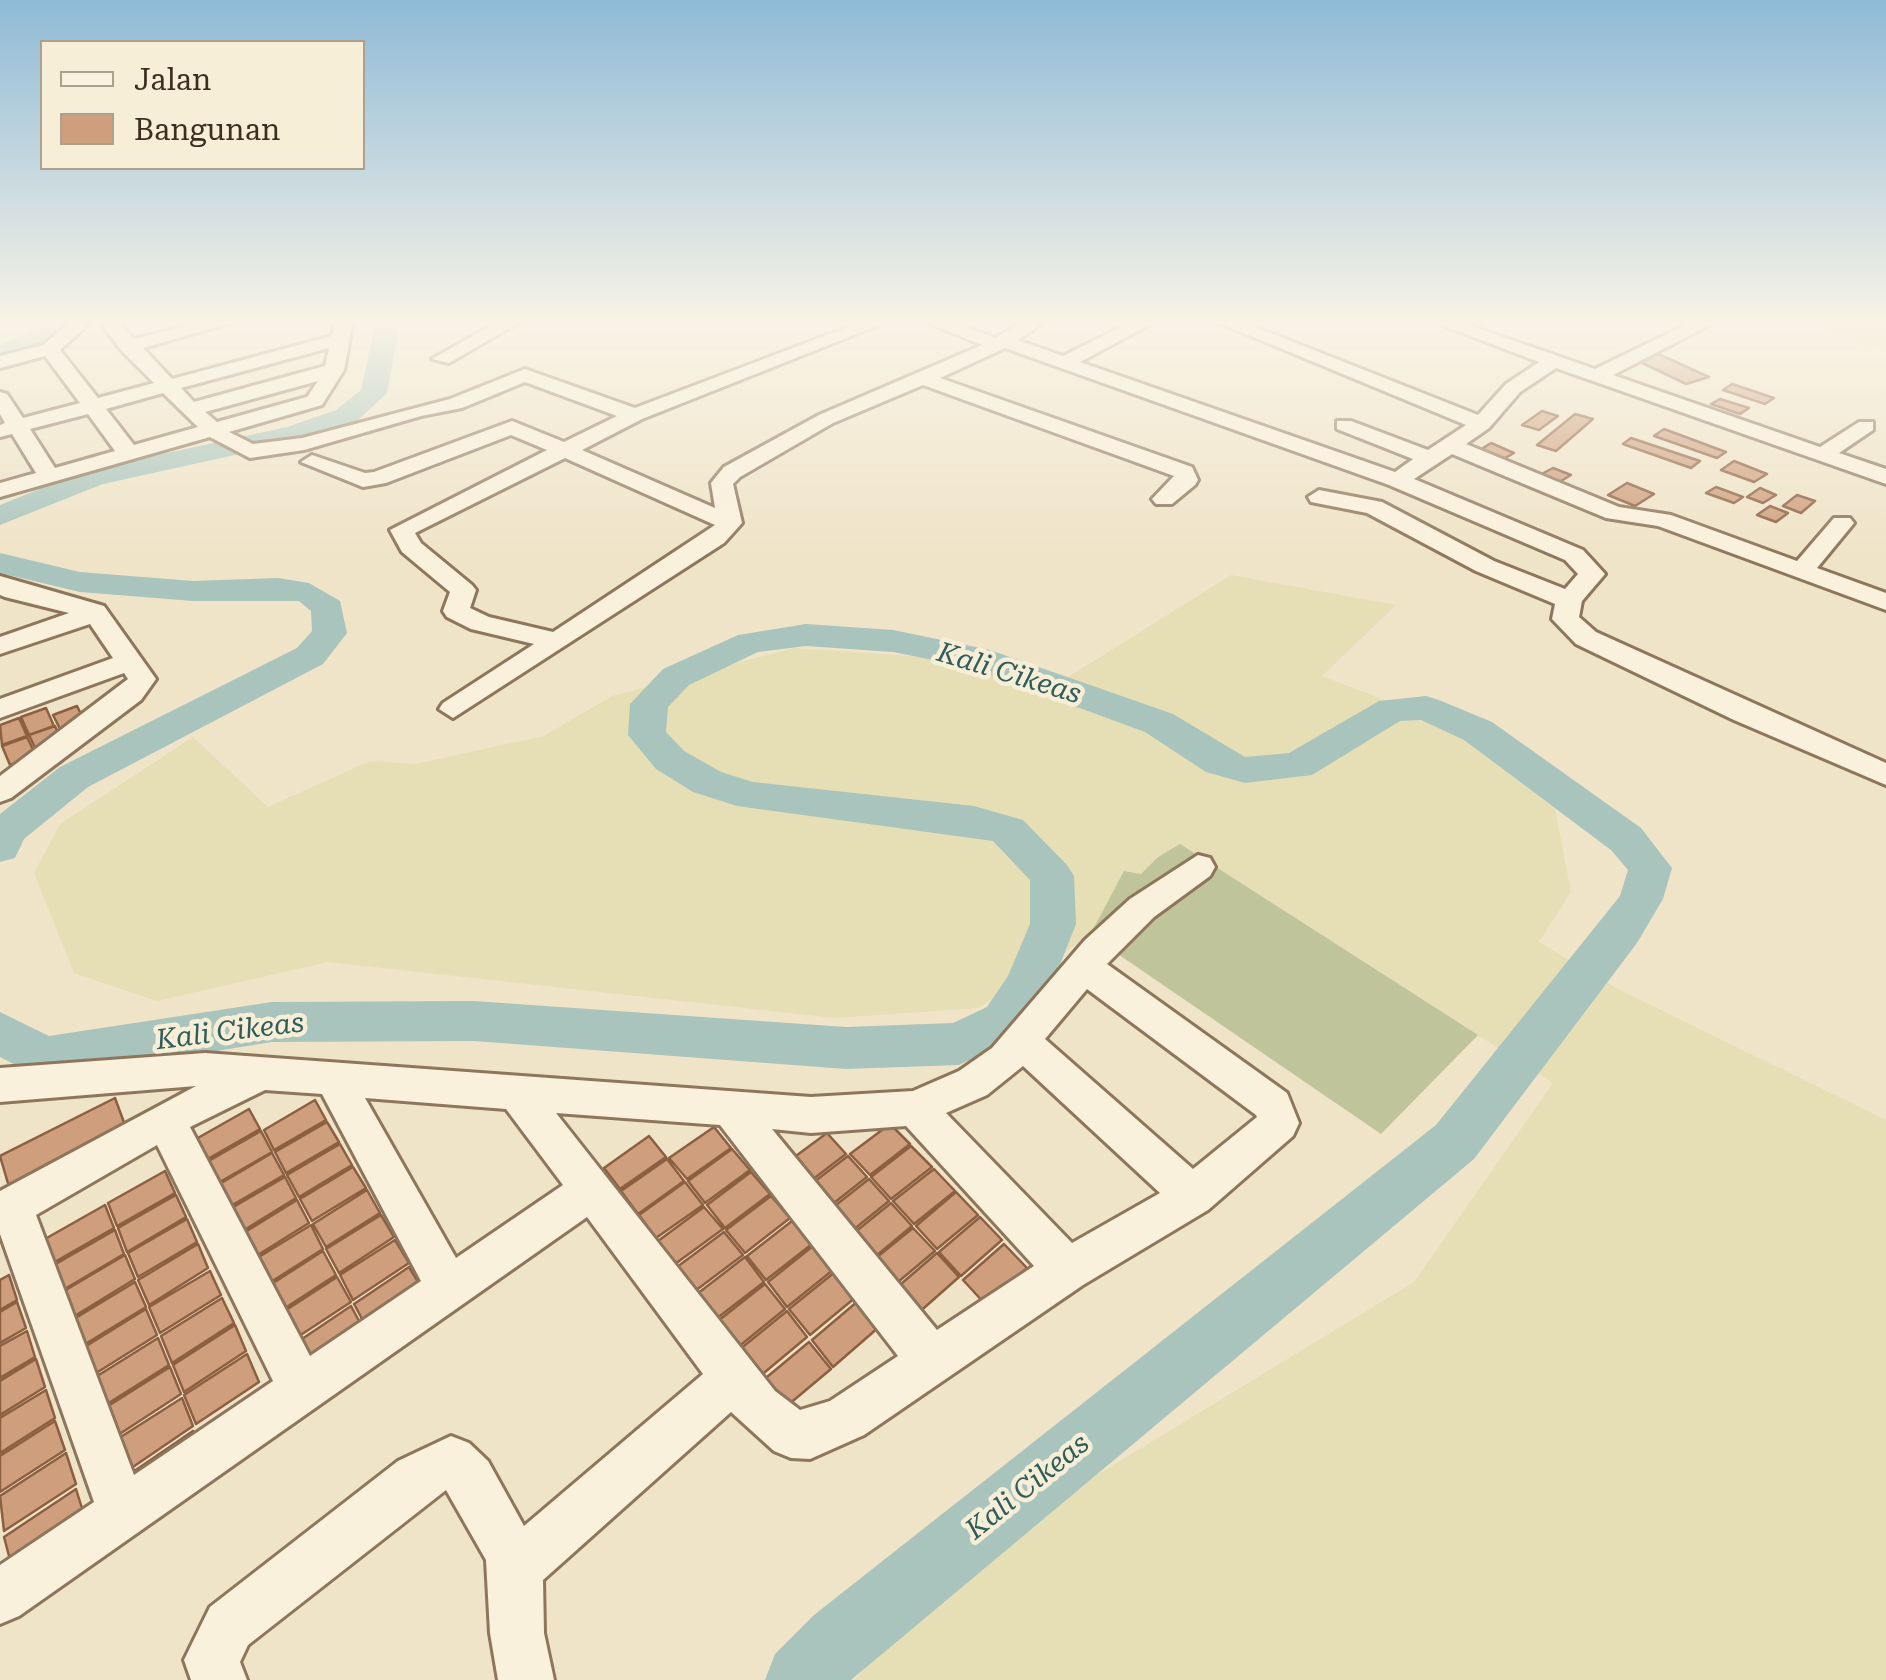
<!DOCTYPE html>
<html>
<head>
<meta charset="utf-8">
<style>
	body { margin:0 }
	#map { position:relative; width:1886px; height:1680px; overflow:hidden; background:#f0e4c8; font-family:"Roboto Serif",serif }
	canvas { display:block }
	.legend { position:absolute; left:40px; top:40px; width:325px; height:130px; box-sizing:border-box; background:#f7eed8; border:2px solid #ada18e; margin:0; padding:12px 18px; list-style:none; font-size:30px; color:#3d2e20 }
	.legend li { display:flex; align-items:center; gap:20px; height:50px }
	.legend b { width:50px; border:2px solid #ada18e }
</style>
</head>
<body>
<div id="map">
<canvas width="1886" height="1680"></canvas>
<ul class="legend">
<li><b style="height:12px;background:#faf1dc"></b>Jalan</li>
<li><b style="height:28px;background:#cf9f7d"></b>Bangunan</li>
</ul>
</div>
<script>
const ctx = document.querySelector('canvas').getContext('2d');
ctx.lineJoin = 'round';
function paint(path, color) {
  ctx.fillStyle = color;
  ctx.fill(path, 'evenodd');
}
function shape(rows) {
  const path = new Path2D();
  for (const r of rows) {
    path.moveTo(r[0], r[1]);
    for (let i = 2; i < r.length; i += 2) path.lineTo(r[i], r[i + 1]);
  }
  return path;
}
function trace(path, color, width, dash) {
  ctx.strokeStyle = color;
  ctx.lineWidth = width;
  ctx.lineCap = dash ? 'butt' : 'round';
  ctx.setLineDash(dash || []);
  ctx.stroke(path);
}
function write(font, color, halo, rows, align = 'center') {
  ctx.font = font + ' "Roboto Serif",serif';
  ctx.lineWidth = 9;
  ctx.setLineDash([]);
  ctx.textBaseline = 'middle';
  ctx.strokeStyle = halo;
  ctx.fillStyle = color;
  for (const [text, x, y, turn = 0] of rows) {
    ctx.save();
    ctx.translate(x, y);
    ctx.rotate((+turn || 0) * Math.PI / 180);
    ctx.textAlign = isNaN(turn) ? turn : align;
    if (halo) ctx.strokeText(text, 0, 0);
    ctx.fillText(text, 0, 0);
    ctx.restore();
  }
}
const farmland = shape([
	[1830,321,1886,321,1886,352,1823,333],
	[1231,575,1396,605,1322,676,1437,720,1555,809,1571,892,1539,942,1618,989,1886,1120,1886,1680,854,1680,995,1537,1414,1282,1553,1083,1180,845,1158,857,1141,874,1124,872,1090,935,979,1008,835,1018,328,962,157,1001,74,973,34,873,60,824,193,737,268,807,370,761,415,764,544,736,612,696,794,648,940,658,1043,693]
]);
const cemetery = shape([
	[1180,844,1478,1035,1381,1134,1090,935,1124,871,1141,874,1158,857]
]);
const river = shape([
	[36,321,60,321,51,340,0,361,0,345,32,331,36,321],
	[376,321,400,321,387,393,356,422,294,442,103,484,0,525,0,505,84,471,287,427,336,410,361,390,376,321],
	[0,553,80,572,193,581,278,578,309,583,340,601,347,633,323,664,88,787,24,839,15,858,0,862,0,814,60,767,297,648,312,631,311,611,299,601,193,601,80,592,0,573,0,553],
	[806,624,893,630,990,650,1173,714,1245,757,1289,753,1379,701,1426,696,1439,700,1492,722,1641,828,1672,868,1663,899,1637,943,1474,1159,851,1680,765,1680,775,1654,814,1615,1436,1125,1620,896,1628,870,1611,850,1464,740,1421,720,1400,721,1312,775,1245,783,1206,772,1145,732,968,667,893,652,806,646,758,652,689,685,668,707,666,732,684,751,721,772,753,782,974,806,1023,820,1067,865,1074,876,1076,924,1052,985,1021,1035,959,1065,846,1069,474,1041,272,1042,43,1079,0,1057,0,1012,49,1036,272,1002,474,1001,846,1027,953,1023,987,1007,1008,976,1030,924,1030,880,993,841,737,806,693,792,656,769,628,735,630,704,663,669,738,635,806,624]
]);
const building = shape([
	[1654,352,1709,377,1686,384,1632,358,1654,352],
	[1732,384,1774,398,1765,404,1723,390,1732,384],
	[1720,399,1749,408,1740,414,1711,404,1720,399],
	[1542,411,1558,416,1539,430,1522,425,1542,411],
	[1575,414,1593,419,1556,451,1537,445,1575,414],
	[1664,429,1726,452,1717,458,1654,436,1664,429],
	[1631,438,1700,461,1691,468,1623,444,1631,438],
	[1491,443,1514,453,1498,462,1475,453,1491,443],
	[1734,461,1767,474,1754,482,1721,470,1734,461],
	[1553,468,1571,475,1551,487,1532,479,1553,468],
	[1627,483,1654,494,1635,506,1608,495,1627,483],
	[1716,487,1743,497,1734,503,1706,493,1716,487],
	[1760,488,1776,495,1763,503,1747,497,1760,488],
	[1797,495,1815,501,1801,513,1783,506,1797,495],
	[1770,506,1788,513,1776,522,1757,515,1770,506],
	[77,706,86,724,62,733,53,715,77,706],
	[46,708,54,726,29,735,21,717,46,708],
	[19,718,27,736,2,745,0,725,19,718],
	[55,726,63,745,38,754,29,735,55,726],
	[27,737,36,756,10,765,2,746,27,737],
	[115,1098,129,1136,12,1197,0,1156,115,1098],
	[315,1100,326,1120,274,1150,264,1130,315,1100],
	[249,1109,260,1129,206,1160,196,1139,249,1109],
	[327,1122,339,1142,286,1173,275,1152,327,1122],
	[890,1124,910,1144,870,1175,850,1154,890,1124],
	[714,1127,731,1148,687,1179,669,1158,714,1127],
	[261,1131,272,1152,218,1183,207,1162,261,1131],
	[827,1133,846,1154,804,1186,785,1164,827,1133],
	[649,1136,666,1157,620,1189,604,1168,649,1136],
	[340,1144,352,1165,299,1197,287,1175,340,1144],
	[911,1146,932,1167,891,1199,871,1177,911,1146],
	[732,1149,750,1170,705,1203,688,1181,732,1149],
	[272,1153,284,1175,229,1207,218,1185,272,1153],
	[848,1156,867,1177,825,1210,806,1188,848,1156],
	[667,1159,684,1181,638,1214,621,1191,667,1159],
	[353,1167,366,1188,312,1221,300,1199,353,1167],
	[934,1169,955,1191,914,1224,893,1201,934,1169],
	[165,1171,175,1193,117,1226,108,1203,165,1171],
	[751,1172,770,1194,725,1228,707,1205,751,1172],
	[285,1177,296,1198,241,1232,230,1209,285,1177],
	[869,1179,889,1201,847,1235,827,1212,869,1179],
	[685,1182,703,1205,656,1238,639,1215,685,1182],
	[367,1190,380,1213,326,1247,313,1224,367,1190],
	[956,1192,978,1215,937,1249,916,1226,956,1192],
	[176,1195,186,1217,127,1252,118,1228,176,1195],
	[771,1196,790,1218,745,1253,726,1230,771,1196],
	[297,1200,309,1223,253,1258,242,1234,297,1200],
	[891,1203,912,1226,870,1261,849,1237,891,1203],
	[105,1205,114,1228,53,1263,45,1239,105,1205],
	[704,1207,723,1229,675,1264,658,1241,704,1207],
	[381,1215,394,1237,339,1273,326,1249,381,1215],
	[980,1217,1002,1240,961,1276,939,1252,980,1217],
	[187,1219,197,1242,138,1277,128,1253,187,1219],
	[792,1221,812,1244,766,1280,747,1256,792,1221],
	[311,1225,323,1249,266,1285,254,1260,311,1225],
	[913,1228,935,1251,892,1287,871,1262,913,1228],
	[115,1230,124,1254,63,1290,54,1265,115,1230],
	[724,1232,743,1255,695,1291,677,1267,724,1232],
	[395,1240,409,1263,353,1300,340,1275,395,1240],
	[198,1244,208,1268,149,1305,138,1280,198,1244],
	[1004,1244,1027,1268,986,1305,963,1280,1004,1244],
	[813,1246,833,1270,787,1307,768,1282,813,1246],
	[323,1251,336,1275,279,1312,267,1287,323,1251],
	[937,1253,959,1277,916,1315,894,1290,937,1253],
	[125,1255,135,1279,73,1317,64,1291,125,1255],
	[745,1257,764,1282,716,1319,697,1294,745,1257],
	[409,1267,424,1292,368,1330,354,1304,409,1267],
	[210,1271,221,1295,160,1333,149,1307,210,1271],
	[835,1272,856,1297,810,1335,789,1309,835,1272],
	[9,1275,17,1300,0,1310,0,1280,9,1275],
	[337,1277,351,1302,293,1340,280,1314,337,1277],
	[135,1282,146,1307,82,1346,74,1319,135,1282],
	[765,1284,785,1309,737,1348,718,1321,765,1284],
	[222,1298,234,1323,172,1363,161,1336,222,1298],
	[858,1301,879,1327,833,1367,812,1340,858,1301],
	[17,1302,26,1328,0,1343,0,1312,17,1302],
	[351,1306,365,1332,306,1372,293,1345,351,1306],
	[146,1309,157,1335,93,1375,83,1348,146,1309],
	[787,1311,807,1337,759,1377,739,1350,787,1311],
	[235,1325,246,1351,184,1392,173,1365,235,1325],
	[27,1331,35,1357,0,1378,0,1346,27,1331],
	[158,1338,169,1365,104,1406,94,1378,158,1338],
	[809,1342,831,1369,782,1410,761,1382,809,1342],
	[247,1354,259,1382,196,1424,184,1395,247,1354],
	[36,1359,45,1387,0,1415,0,1381,36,1359],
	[170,1367,181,1394,115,1437,105,1408,170,1367],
	[46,1390,55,1418,0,1453,0,1418,46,1390],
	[182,1398,193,1426,127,1471,116,1440,182,1398],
	[55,1421,65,1450,0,1492,0,1456,55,1421],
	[193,1431,199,1449,131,1494,127,1476,193,1431],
	[66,1453,76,1484,4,1531,0,1496,66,1453],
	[76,1489,86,1521,13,1571,4,1537,76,1489]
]);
const minor = shape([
	[72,321,92,321,60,350,98,398,154,383,121,350,103,326,106,322,118,322,134,339,207,321,237,321,143,348,172,379,332,336,335,321,353,321,344,370,322,405,229,432,253,444,302,438,450,399,525,369,635,408,864,321,889,321,642,419,582,450,715,508,711,483,724,467,819,415,982,345,924,321,950,321,995,338,1024,321,1046,321,1018,340,1063,356,1133,321,1156,321,1080,362,1395,472,1413,459,1337,429,1337,421,1351,421,1428,450,1466,425,1215,321,1240,321,1478,415,1506,384,1539,362,1431,321,1457,321,1595,369,1694,321,1717,321,1613,375,1820,447,1859,422,1873,422,1873,430,1839,453,1886,469,1886,484,1556,368,1520,392,1489,428,1466,444,1619,507,1671,515,1797,561,1834,518,1850,518,1854,523,1817,568,1886,593,1886,610,1658,526,1606,518,1452,454,1414,479,1583,550,1605,574,1582,601,1579,617,1596,632,1886,763,1886,785,1734,720,1576,644,1552,619,1555,604,1476,571,1367,513,1311,502,1308,497,1319,490,1382,502,1494,561,1565,589,1578,574,1565,560,1389,485,1005,348,940,378,1192,467,1198,480,1195,485,1172,504,1156,504,1152,499,1174,476,923,385,833,423,740,477,733,484,742,523,724,543,453,718,439,709,443,703,534,644,471,629,447,617,443,611,450,592,402,552,390,530,547,450,511,435,386,483,363,487,301,462,312,455,365,473,374,472,512,421,564,442,617,416,525,382,462,408,421,416,304,450,250,458,210,437,0,497,0,483,36,473,12,434,0,437,0,425,5,423,0,414,0,392,7,394,23,418,80,403,45,356,0,368,0,356,43,345,72,321],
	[329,348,325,366,194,402,181,388,329,348],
	[318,381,307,397,217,422,205,412,318,381],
	[163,393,198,427,134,445,106,409,163,393],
	[88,414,115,451,55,468,30,429,88,414],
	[565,458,715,525,553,632,489,617,470,608,476,590,472,585,421,543,415,533,565,458],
	[499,321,521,321,449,363,432,359,499,321],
	[0,576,104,606,156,679,141,700,11,798,0,802,0,776,128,679,124,673,0,718,0,699,113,658,90,624,0,654,0,637,69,613,5,597,0,595,0,576],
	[1198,855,1210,858,1215,867,1210,876,1154,917,1107,964,1287,1093,1299,1123,1293,1136,1208,1210,1083,1285,864,1435,810,1459,791,1458,774,1451,731,1412,543,1580,544,1633,554,1680,498,1680,490,1633,486,1560,446,1490,248,1645,240,1662,247,1680,191,1680,184,1660,210,1607,398,1461,451,1436,469,1443,488,1461,524,1526,703,1374,587,1217,19,1616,0,1624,0,1565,94,1502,0,1234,0,1191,196,1086,0,1102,0,1068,205,1053,811,1097,913,1091,959,1071,992,1048,1085,940,1130,899,1198,855],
	[1087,989,1256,1115,1257,1117,1193,1169,1045,1039,1087,989],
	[1023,1066,1160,1193,1072,1243,946,1113,987,1095,1023,1066],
	[265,1090,322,1094,421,1281,310,1356,190,1127,265,1090],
	[365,1098,506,1109,563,1185,456,1258,365,1098],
	[556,1113,720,1125,898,1356,830,1401,800,1410,775,1391,556,1113],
	[906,1126,1034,1266,937,1330,772,1129,811,1133,906,1126],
	[157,1145,273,1381,134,1475,36,1215,157,1145]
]);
const waterNames = [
	["Kali Cikeas",1009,674,17],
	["Kali Cikeas",230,1032,-7],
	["Kali Cikeas",1028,1487,-39]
];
paint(farmland, '#e6deb5');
paint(cemetery, '#bfc49a');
paint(river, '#a9c4bc');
paint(building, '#cf9f7d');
trace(building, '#8d5f41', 2.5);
trace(minor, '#8d765c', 6);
paint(minor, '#faf1dc');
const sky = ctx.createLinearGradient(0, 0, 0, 556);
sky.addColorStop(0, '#8fbad6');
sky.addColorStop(0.58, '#f8f3e6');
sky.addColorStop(1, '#f8f3e600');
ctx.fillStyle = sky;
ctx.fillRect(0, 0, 1886, 556);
write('italic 28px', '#2f5d5a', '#f7eed8', waterNames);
</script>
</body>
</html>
